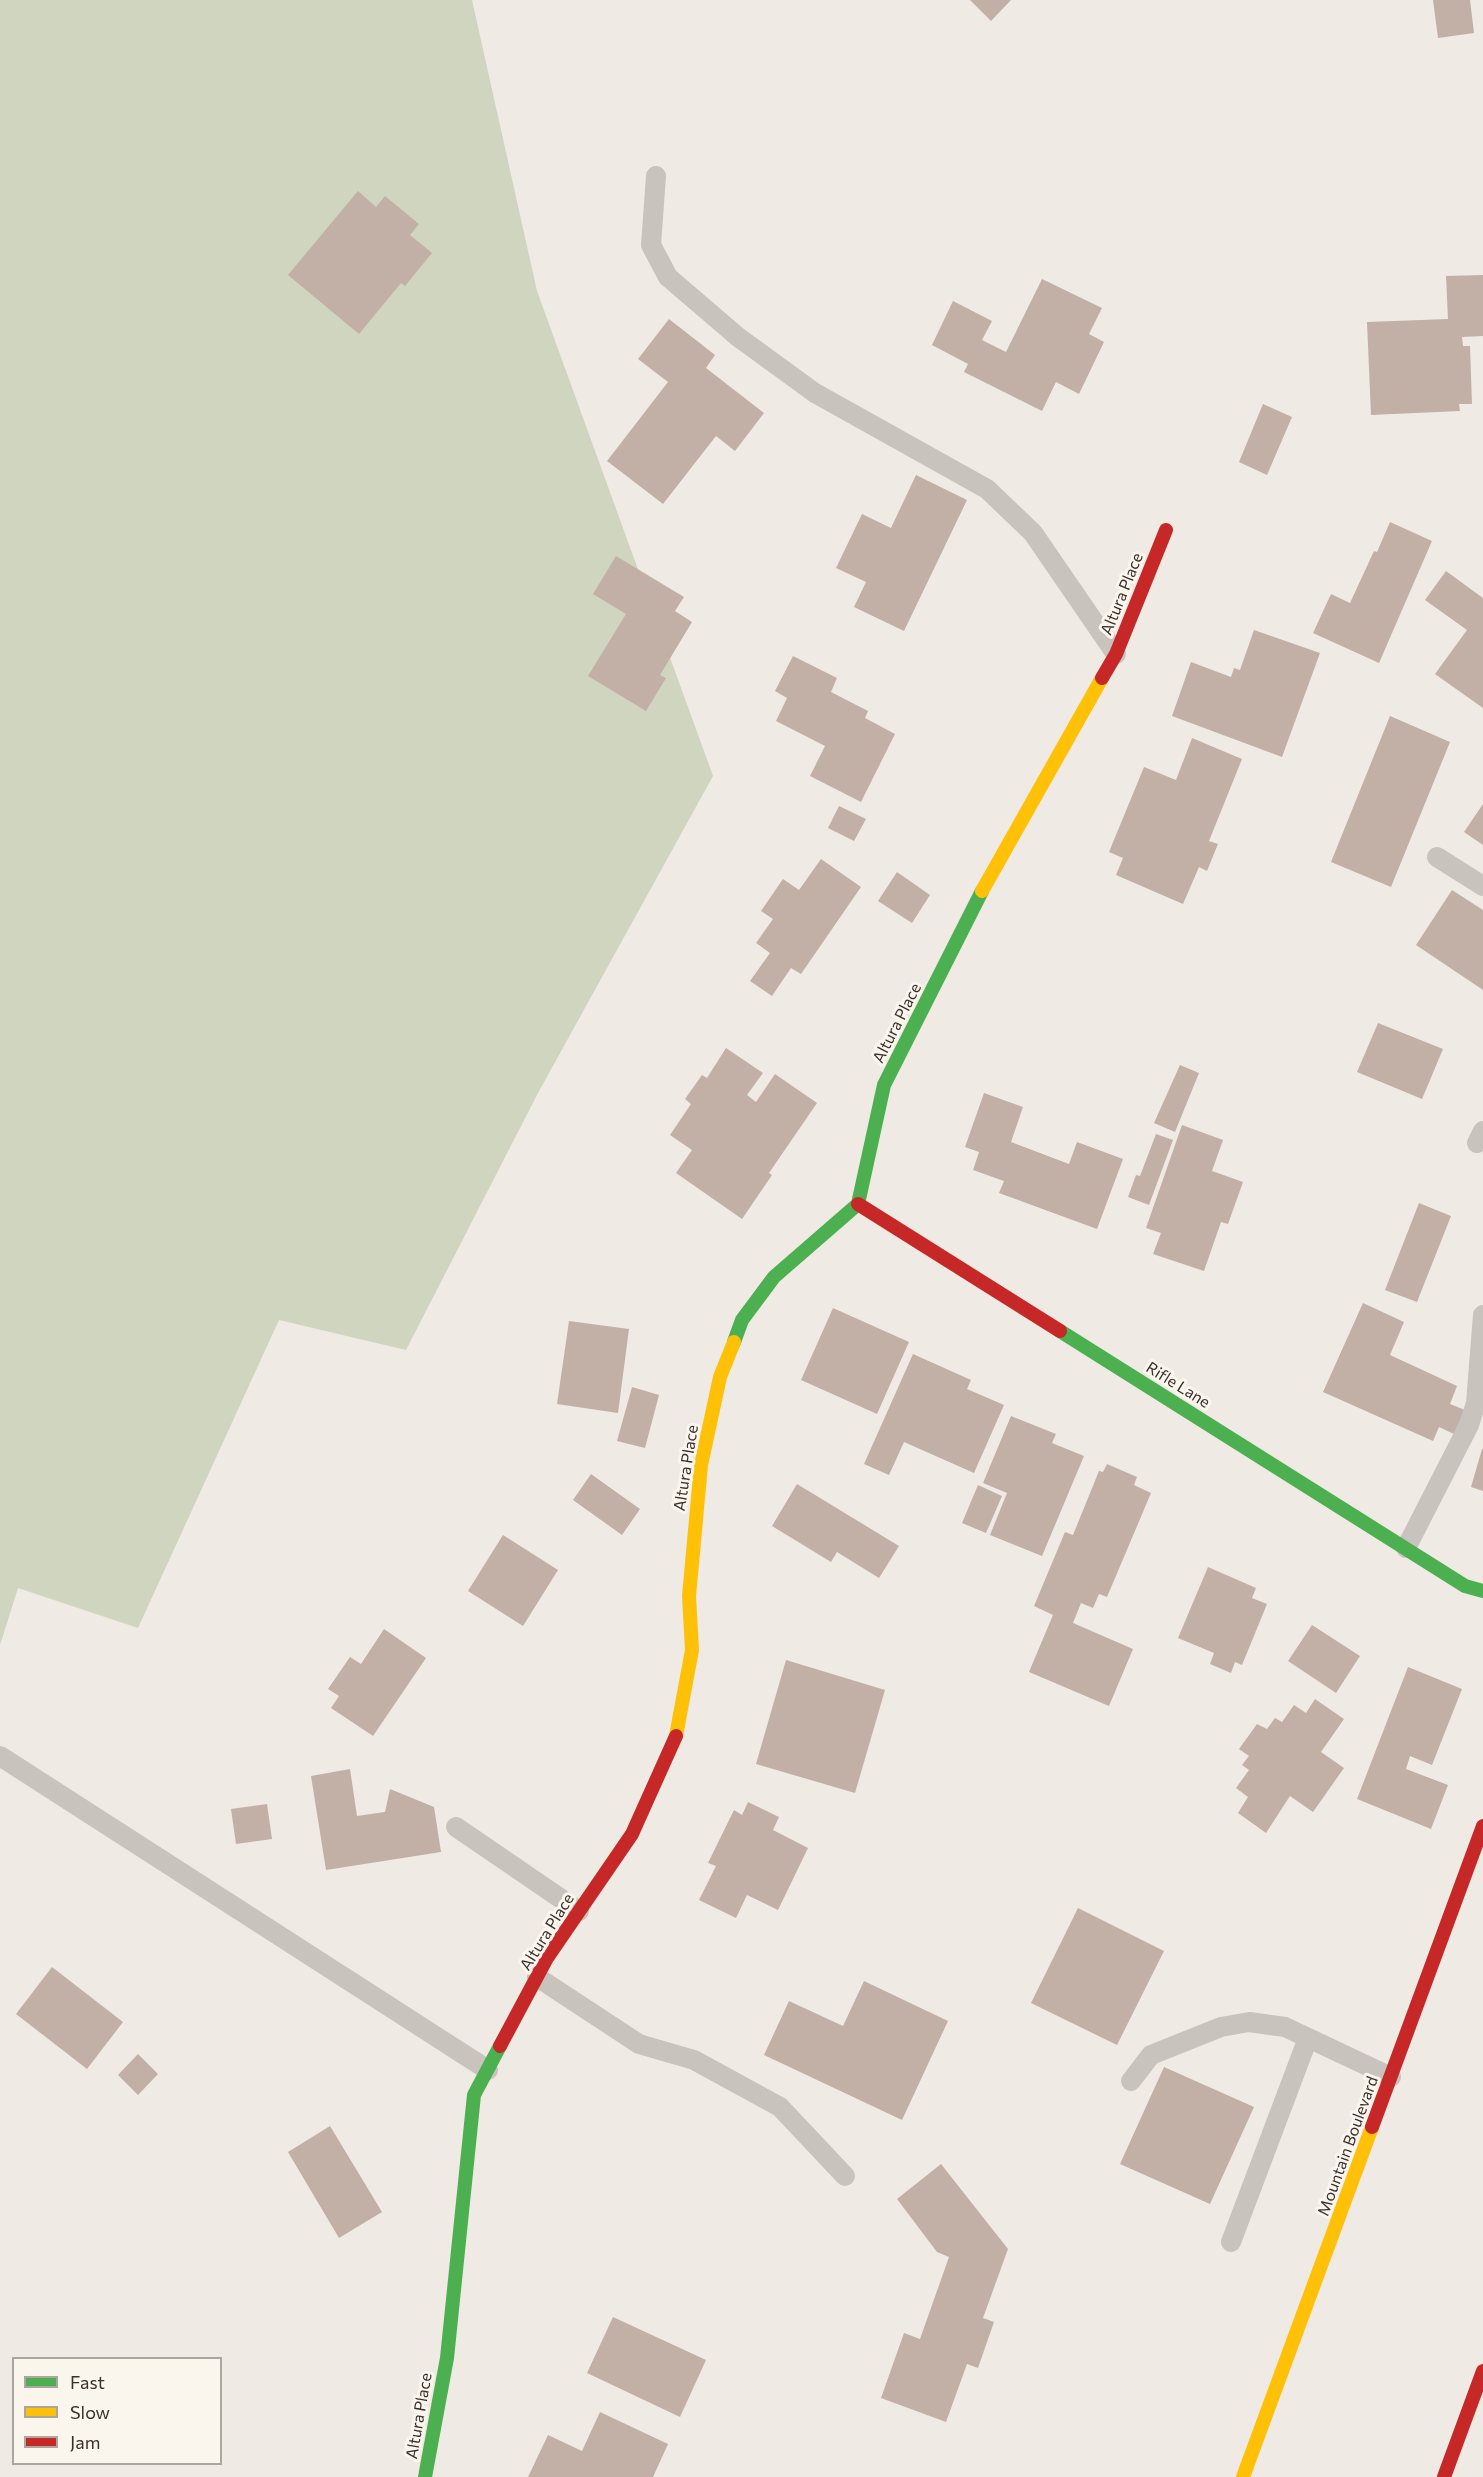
<!DOCTYPE html>
<html>
<head>
<meta charset="utf-8">
<style>
	body { margin:0 }
	#map { position:relative; width:1483px; height:2477px; overflow:hidden; background:#efeae4; font-family:Commissioner,sans-serif }
	canvas { display:block }
	.legend { position:absolute; left:12px; top:2357px; width:210px; height:108px; box-sizing:border-box; background:#faf5ed; border:2px solid #ada69f; margin:0; padding:8px 10px; list-style:none; font-size:18px; color:#3a302b }
	.legend li { display:flex; align-items:center; gap:12px; height:30px }
	.legend b { width:30px; border:2px solid #ada69f }
</style>
</head>
<body>
<div id="map">
<canvas width="1483" height="2477"></canvas>
<ul class="legend">
<li><b style="height:8px;background:#4caf50"></b>Fast</li>
<li><b style="height:8px;background:#ffc107"></b>Slow</li>
<li><b style="height:8px;background:#c62828"></b>Jam</li>
</ul>
</div>
<script>
const ctx = document.querySelector('canvas').getContext('2d');
ctx.lineJoin = 'round';
function paint(path, color) {
  ctx.fillStyle = color;
  ctx.fill(path, 'evenodd');
}
function shape(rows) {
  const path = new Path2D();
  for (const r of rows) {
    path.moveTo(r[0], r[1]);
    for (let i = 2; i < r.length; i += 2) path.lineTo(r[i], r[i + 1]);
  }
  return path;
}
function trace(path, color, width, dash) {
  ctx.strokeStyle = color;
  ctx.lineWidth = width;
  ctx.lineCap = dash ? 'butt' : 'round';
  ctx.setLineDash(dash || []);
  ctx.stroke(path);
}
function write(font, color, halo, rows, align = 'center') {
  ctx.font = font + ' Commissioner,sans-serif';
  ctx.lineWidth = 6;
  ctx.setLineDash([]);
  ctx.textBaseline = 'middle';
  ctx.strokeStyle = halo;
  ctx.fillStyle = color;
  for (const [text, x, y, turn = 0] of rows) {
    ctx.save();
    ctx.translate(x, y);
    ctx.rotate((+turn || 0) * Math.PI / 180);
    ctx.textAlign = isNaN(turn) ? turn : align;
    if (halo) ctx.strokeText(text, 0, 0);
    ctx.fillText(text, 0, 0);
    ctx.restore();
  }
}
const green = shape([
	[0,0,472,0,537,291,713,776,538,1093,406,1350,279,1320,138,1628,18,1588,0,1645]
]);
const building = shape([
	[970,0,1011,0,991,21],
	[1433,0,1470,0,1474,33,1438,38],
	[358,191,376,207,385,196,419,224,410,235,432,253,405,286,401,283,359,334,288,275],
	[1483,275,1483,336,1462,337,1463,346,1470,346,1472,404,1459,404,1460,411,1371,415,1367,322,1448,319,1446,276],
	[1042,279,1102,308,1089,334,1104,342,1079,394,1056,382,1042,411,964,372,968,364,932,345,953,301,992,321,982,340,1006,352],
	[669,319,715,355,706,368,764,413,735,451,716,436,663,504,607,461,668,382,638,359],
	[1263,404,1292,417,1267,475,1239,462],
	[916,475,967,500,904,631,854,607,866,582,836,568,862,514,891,528],
	[1390,522,1432,541,1379,663,1313,633,1331,594,1350,603,1374,551,1377,552],
	[616,556,684,597,675,611,692,622,660,675,666,678,646,711,588,676,626,614,593,594],
	[1446,571,1483,598,1483,708,1435,674,1467,630,1425,600],
	[1254,630,1320,653,1282,757,1172,716,1191,662,1231,677,1234,668,1240,670],
	[793,656,837,678,831,692,868,711,865,718,895,734,861,802,810,776,825,746,776,721,787,698,775,691],
	[1390,716,1450,742,1391,887,1331,862],
	[1192,738,1242,759,1209,841,1218,844,1207,871,1199,867,1183,904,1116,875,1123,858,1109,852,1144,767,1176,780],
	[1483,804,1483,845,1464,832],
	[839,806,866,819,854,841,828,828],
	[821,859,861,887,801,974,791,968,772,996,750,981,770,953,756,943,773,919,761,911,783,879,799,890],
	[897,872,930,895,912,923,878,901],
	[1452,890,1483,910,1483,990,1416,945],
	[1378,1023,1443,1049,1422,1099,1357,1072],
	[726,1048,763,1073,747,1095,756,1102,775,1074,817,1103,769,1173,772,1175,742,1219,676,1173,692,1150,670,1135,691,1104,685,1099,702,1075,707,1078],
	[1180,1065,1199,1073,1175,1132,1154,1123],
	[984,1093,1023,1107,1011,1142,1069,1164,1077,1142,1123,1159,1097,1229,999,1193,1004,1181,973,1170,979,1152,965,1147],
	[1182,1125,1223,1140,1212,1171,1243,1182,1228,1224,1221,1222,1204,1271,1153,1254,1161,1233,1146,1228],
	[1156,1134,1173,1140,1149,1205,1128,1197,1136,1175,1140,1176],
	[1419,1203,1451,1216,1417,1302,1385,1290],
	[1363,1303,1404,1322,1390,1355,1457,1386,1450,1404,1465,1410,1454,1434,1439,1427,1433,1441,1323,1392],
	[833,1308,909,1342,877,1414,801,1380],
	[569,1321,629,1329,618,1413,557,1404],
	[913,1354,971,1380,967,1389,1004,1405,974,1473,904,1442,889,1475,864,1464],
	[632,1387,659,1395,645,1448,617,1441],
	[1011,1416,1056,1434,1052,1443,1084,1456,1042,1556,990,1535,1007,1493,983,1483],
	[1482,1449,1483,1449,1483,1491,1471,1487],
	[1107,1464,1137,1477,1134,1485,1151,1493,1107,1597,1099,1594,1093,1608,1081,1603,1073,1623,1133,1649,1109,1706,1029,1672,1053,1615,1034,1606,1065,1532,1073,1535,1099,1471,1103,1472],
	[591,1474,640,1509,622,1535,573,1500],
	[797,1484,899,1546,879,1578,837,1552,831,1562,772,1526],
	[978,1485,1002,1496,986,1533,962,1523],
	[503,1535,558,1570,523,1626,468,1591],
	[1208,1567,1256,1588,1252,1598,1267,1604,1242,1665,1235,1662,1231,1673,1210,1664,1214,1653,1178,1638],
	[1312,1625,1360,1656,1336,1693,1288,1661],
	[384,1629,426,1658,373,1736,331,1708,339,1696,328,1689,350,1657,361,1664],
	[786,1660,885,1690,855,1793,756,1764],
	[1408,1667,1462,1689,1432,1765,1410,1756,1406,1769,1448,1785,1431,1829,1357,1799],
	[1315,1699,1344,1719,1321,1752,1344,1768,1313,1812,1290,1796,1266,1833,1238,1813,1248,1797,1236,1788,1249,1770,1242,1765,1249,1756,1239,1749,1257,1724,1267,1729,1275,1718,1282,1722,1294,1705,1306,1713],
	[350,1769,357,1816,385,1812,390,1789,434,1807,441,1852,326,1870,311,1776],
	[748,1802,779,1817,773,1830,808,1848,778,1910,747,1895,736,1918,699,1900,716,1866,708,1863,734,1810,742,1815],
	[267,1804,272,1839,236,1844,231,1809],
	[1078,1908,1164,1951,1117,2045,1031,2003],
	[52,1967,123,2022,87,2069,16,2014],
	[864,1981,948,2021,902,2120,764,2055,789,2001,843,2026],
	[138,2054,158,2074,138,2095,118,2075],
	[1164,2067,1254,2107,1210,2204,1120,2164],
	[330,2126,382,2212,339,2238,288,2152],
	[941,2164,1008,2249,983,2318,994,2322,978,2368,967,2364,946,2422,881,2398,904,2333,920,2339,949,2257,937,2252,897,2199],
	[613,2317,706,2360,680,2417,587,2373],
	[600,2412,668,2444,653,2477,528,2477,548,2435,582,2451]
]);
const lane = shape([
	[656,176,651,245,668,277,738,337,815,393,987,489,1033,533,1116,654],
	[1437,857,1483,886],
	[1477,1143,1483,1131],
	[1406,1548,1469,1425,1476,1403,1483,1315],
	[0,1756,488,2070],
	[456,1827,579,1911],
	[537,1977,639,2044,694,2060,780,2107,845,2176],
	[1131,2081,1151,2055,1221,2027,1249,2022,1285,2027,1391,2077],
	[1231,2242,1308,2038]
]);
const fast = shape([
	[1060,1331,1465,1586,1483,1591],
	[734,1342,742,1320,774,1277,858,1204,884,1085,982,891],
	[425,2477,447,2358,474,2095,500,2046]
]);
const slow = shape([
	[982,891,1102,678],
	[676,1736,692,1650,689,1596,701,1465,720,1377,734,1342],
	[1243,2477,1372,2127]
]);
const jam = shape([
	[1102,678,1116,654,1166,530],
	[858,1204,1060,1331],
	[500,2046,547,1958,632,1834,676,1736],
	[1372,2127,1483,1826],
	[1444,2477,1483,2371]
]);
const streetNames = [
	["Altura Place",1122,594,-68],
	["Altura Place",897,1023,-63],
	["Rifle Lane",1178,1385,32],
	["Altura Place",686,1468,-81],
	["Altura Place",547,1932,-58],
	["Mountain Boulevard",1348,2146,-70],
	["Altura Place",419,2416,-80]
];
paint(green, '#cfd5bf');
paint(building, '#c2b0a6');
trace(lane, '#c9c3bd', 20);
trace(fast, '#4caf50', 14);
trace(slow, '#ffc107', 14);
trace(jam, '#c62828', 14);
write('16px', '#3a302b', '#faf5ed', streetNames);
</script>
</body>
</html>
